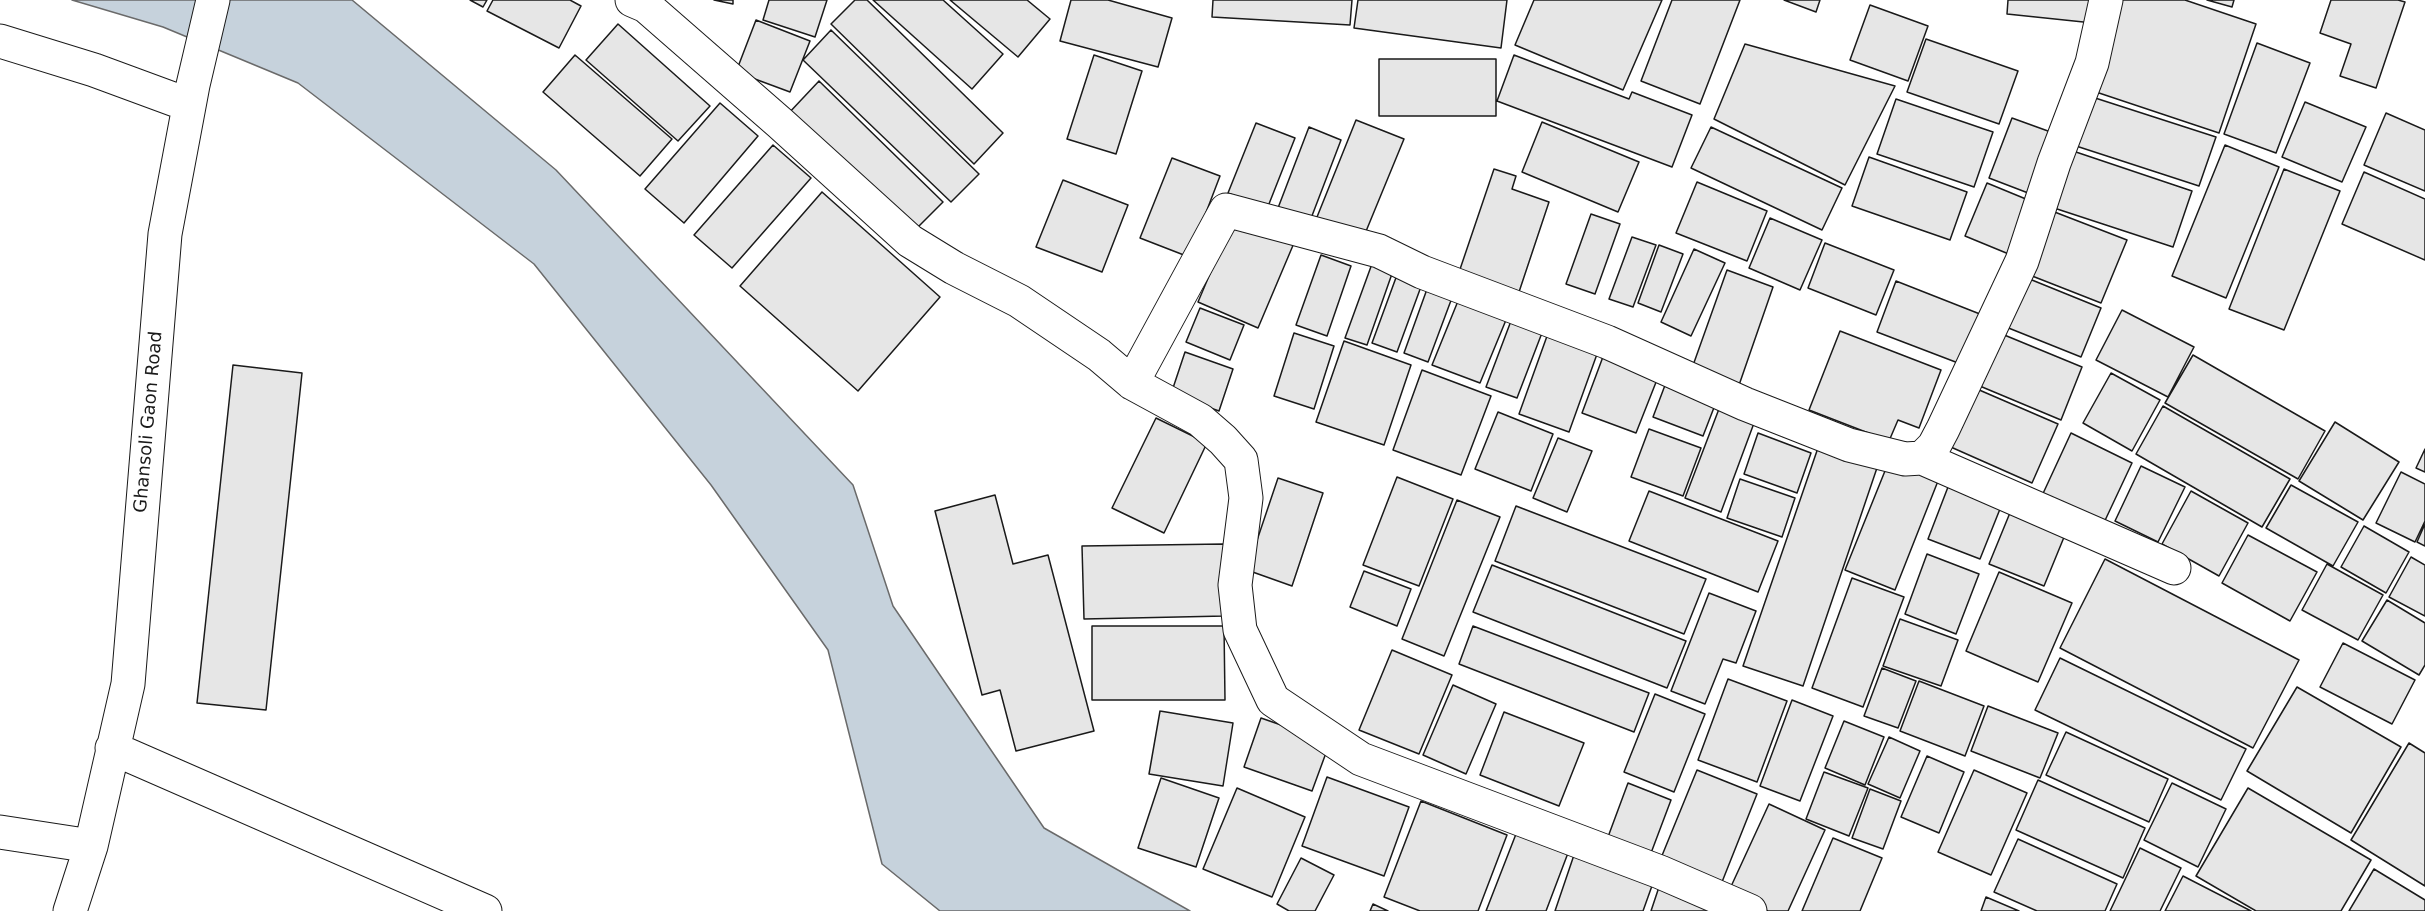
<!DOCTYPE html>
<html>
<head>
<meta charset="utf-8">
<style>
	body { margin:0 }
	canvas { display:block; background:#fff }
</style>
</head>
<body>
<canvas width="2425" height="911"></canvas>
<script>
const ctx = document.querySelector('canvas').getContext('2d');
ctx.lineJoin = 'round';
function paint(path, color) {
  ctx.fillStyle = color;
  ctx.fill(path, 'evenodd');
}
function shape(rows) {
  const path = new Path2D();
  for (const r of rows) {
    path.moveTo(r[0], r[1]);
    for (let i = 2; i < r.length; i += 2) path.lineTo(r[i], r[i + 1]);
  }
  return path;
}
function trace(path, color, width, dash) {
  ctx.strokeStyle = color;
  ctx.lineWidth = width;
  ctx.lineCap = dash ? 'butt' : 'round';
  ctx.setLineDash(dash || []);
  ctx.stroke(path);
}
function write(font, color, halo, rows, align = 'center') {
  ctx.font = font + ' "DejaVu Sans",sans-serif';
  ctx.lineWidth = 4.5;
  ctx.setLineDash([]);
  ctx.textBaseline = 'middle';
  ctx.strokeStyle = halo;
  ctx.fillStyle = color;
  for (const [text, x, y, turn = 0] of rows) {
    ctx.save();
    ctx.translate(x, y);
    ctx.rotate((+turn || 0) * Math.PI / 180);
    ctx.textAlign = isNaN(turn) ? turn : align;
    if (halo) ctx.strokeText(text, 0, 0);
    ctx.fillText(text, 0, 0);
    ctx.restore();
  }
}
const water = shape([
	[72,0,352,0,556,170,853,485,893,606,1044,828,1190,911,940,911,882,864,828,650,711,485,534,264,298,83,163,27,72,0]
]);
const building = shape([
	[470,0,487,0,483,7,470,0],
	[493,0,570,0,581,6,559,48,487,11,493,0],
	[714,0,733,0,733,4,714,0],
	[769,0,827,0,815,37,763,20,769,0],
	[855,0,867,0,1003,133,974,164,831,24,855,0],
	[873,0,943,0,1003,54,972,89,873,0],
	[950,0,1027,0,1050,19,1018,57,950,0],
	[1071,0,1108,0,1172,18,1158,67,1060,41,1071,0],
	[1213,0,1352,0,1350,25,1212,17,1213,0],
	[1358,0,1507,0,1501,48,1354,28,1358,0],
	[1534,0,1662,0,1623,90,1515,45,1534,0],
	[1672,0,1740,0,1700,104,1641,81,1672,0],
	[1784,0,1820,0,1816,12,1784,0],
	[2008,0,2096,0,2093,23,2007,14,2008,0],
	[2120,0,2185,0,2256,24,2219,133,2090,90,2120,0],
	[2207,0,2234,0,2232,7,2207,0],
	[2331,0,2398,0,2405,2,2376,88,2340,76,2351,44,2320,33,2331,0],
	[1870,5,1928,26,1908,81,1850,60,1870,5],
	[756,20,810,41,790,92,736,72,756,20],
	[618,24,710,106,678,141,586,60,618,24],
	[831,30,979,174,951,202,803,60,831,30],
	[1926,39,2018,71,1999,124,1907,92,1926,39],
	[2257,43,2310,63,2276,153,2224,134,2257,43],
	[1745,44,1895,86,1845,185,1714,119,1745,44],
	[575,55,672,139,640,176,543,92,575,55],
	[1094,55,1142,71,1116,154,1067,139,1094,55],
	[1514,55,1629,99,1632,92,1692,115,1672,167,1497,101,1514,55],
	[1379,59,1496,59,1496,116,1379,116,1379,59],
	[819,81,943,202,910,235,787,115,819,81],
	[2089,96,2216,137,2199,186,2073,145,2089,96],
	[1896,99,1993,132,1974,187,1877,154,1896,99],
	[2305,102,2366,127,2342,182,2282,157,2305,102],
	[720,103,758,136,684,223,645,189,720,103],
	[2386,113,2425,130,2425,191,2364,165,2386,113],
	[2012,118,2059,135,2036,196,1989,178,2012,118],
	[1356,120,1404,139,1362,241,1315,222,1356,120],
	[1542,122,1639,162,1618,212,1522,172,1542,122],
	[1256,123,1295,138,1267,209,1228,193,1256,123],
	[1309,127,1341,140,1310,221,1278,208,1309,127],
	[1711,127,1842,188,1822,230,1691,168,1711,127],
	[773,145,811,178,732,268,694,235,773,145],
	[2225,145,2279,167,2226,298,2172,276,2225,145],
	[2070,150,2192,191,2173,247,2051,207,2070,150],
	[1869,157,1967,192,1950,240,1852,206,1869,157],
	[1172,158,1220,176,1189,257,1140,238,1172,158],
	[1494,169,1516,176,1512,189,1549,202,1515,304,1455,284,1494,169],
	[2284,169,2340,191,2284,330,2229,309,2284,169],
	[2364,172,2425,199,2425,260,2342,224,2364,172],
	[1063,180,1128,205,1102,272,1036,247,1063,180],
	[1697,182,1767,211,1747,261,1676,233,1697,182],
	[1987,183,2038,204,2016,257,1965,236,1987,183],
	[822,192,940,297,858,391,740,286,822,192],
	[2052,211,2127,240,2101,303,2027,274,2052,211],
	[1591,214,1620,224,1595,294,1566,284,1591,214],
	[1234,217,1294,243,1258,328,1198,302,1234,217],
	[1770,218,1822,240,1800,290,1749,268,1770,218],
	[1632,237,1656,245,1633,307,1609,299,1632,237],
	[1825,243,1894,270,1876,315,1808,288,1825,243],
	[1659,245,1683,254,1661,312,1638,303,1659,245],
	[1694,249,1725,263,1691,336,1661,322,1694,249],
	[1321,255,1351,266,1327,336,1296,325,1321,255],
	[1373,261,1394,268,1367,345,1345,338,1373,261],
	[1401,264,1426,273,1397,352,1372,343,1401,264],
	[1727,270,1773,287,1738,388,1691,371,1727,270],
	[1431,278,1456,287,1428,362,1404,353,1431,278],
	[2027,278,2101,308,2081,357,2006,327,2027,278],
	[1896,281,1985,316,1966,366,1877,332,1896,281],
	[1458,301,1506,320,1480,383,1432,365,1458,301],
	[1200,308,1244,325,1230,360,1186,342,1200,308],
	[2122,310,2194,347,2168,397,2096,360,2122,310],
	[1514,313,1545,325,1517,398,1486,387,1514,313],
	[1551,325,1601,343,1569,432,1519,414,1551,325],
	[1840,331,1941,370,1919,428,1898,420,1889,441,1809,410,1840,331],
	[1997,332,2082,367,2061,420,1975,384,1997,332],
	[1294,333,1334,346,1314,409,1274,396,1294,333],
	[1344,341,1411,365,1384,445,1316,422,1344,341],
	[1607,346,1662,367,1636,433,1582,413,1607,346],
	[1185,352,1233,369,1219,411,1171,394,1185,352],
	[2193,355,2325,431,2298,479,2165,403,2193,355],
	[233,365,302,373,266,710,197,703,233,365],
	[1422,370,1491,396,1461,475,1393,450,1422,370],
	[1670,372,1720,392,1703,436,1653,417,1670,372],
	[2111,373,2160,400,2132,451,2083,423,2111,373],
	[1970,386,2058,424,2032,483,1944,444,1970,386],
	[1722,401,1757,415,1721,512,1685,498,1722,401],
	[2163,406,2290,479,2262,527,2136,454,2163,406],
	[1498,412,1553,434,1531,491,1475,469,1498,412],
	[1156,418,1207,443,1164,533,1112,508,1156,418],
	[2335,422,2399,462,2363,520,2299,481,2335,422],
	[1649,429,1701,448,1683,496,1631,477,1649,429],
	[1758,433,1811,453,1797,493,1744,474,1758,433],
	[2071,433,2132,463,2101,529,2040,500,2071,433],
	[1558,438,1592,451,1567,512,1533,498,1558,438],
	[1820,442,1879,462,1803,686,1743,666,1820,442],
	[2425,449,2425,472,2416,468,2425,449],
	[1889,461,1938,481,1895,590,1845,570,1889,461],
	[2141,466,2185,487,2158,542,2115,521,2141,466],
	[2401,472,2425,484,2425,521,2415,542,2376,523,2401,472],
	[1953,474,2006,494,1980,559,1928,539,1953,474],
	[1397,477,1453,499,1419,586,1363,565,1397,477],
	[1278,478,1323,493,1292,586,1247,570,1278,478],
	[1740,479,1795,498,1782,537,1727,518,1740,479],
	[2291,485,2358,522,2333,566,2266,528,2291,485],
	[1649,491,1778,541,1758,592,1629,541,1649,491],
	[2191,491,2248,523,2219,576,2162,544,2191,491],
	[995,495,1013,564,1048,555,1094,731,1016,751,1000,690,982,695,935,511,995,495],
	[1457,500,1500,517,1444,656,1402,639,1457,500],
	[2014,503,2069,525,2044,586,1989,564,2014,503],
	[1516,506,1706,579,1684,634,1495,561,1516,506],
	[2425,524,2425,546,2417,542,2425,524],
	[2364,526,2409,552,2386,593,2341,567,2364,526],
	[2248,535,2317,572,2290,621,2222,583,2248,535],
	[1224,544,1225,616,1084,619,1082,546,1224,544],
	[1927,554,1979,574,1956,634,1905,614,1927,554],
	[2411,557,2425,565,2425,616,2389,597,2411,557],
	[2105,559,2299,660,2253,748,2060,648,2105,559],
	[2327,564,2383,595,2358,640,2302,610,2327,564],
	[1492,565,1686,641,1667,688,1473,612,1492,565],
	[1364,571,1411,589,1397,626,1350,607,1364,571],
	[1999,572,2072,603,2038,682,1966,651,1999,572],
	[1852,578,1904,597,1863,707,1812,688,1852,578],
	[1709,593,1756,611,1736,663,1723,659,1705,704,1671,691,1709,593],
	[2387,600,2425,623,2425,665,2419,675,2362,641,2387,600],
	[1900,619,1958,640,1941,686,1883,666,1900,619],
	[1092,626,1224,626,1225,700,1092,700,1092,626],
	[1473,626,1649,693,1634,732,1459,664,1473,626],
	[2343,643,2415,680,2392,724,2320,687,2343,643],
	[1392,650,1452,675,1419,754,1359,730,1392,650],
	[2060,658,2246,749,2221,800,2035,710,2060,658],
	[1882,668,1916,681,1898,728,1864,716,1882,668],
	[1728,679,1787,701,1757,782,1698,760,1728,679],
	[1919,681,1984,706,1965,756,1900,731,1919,681],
	[1453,685,1496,704,1466,774,1423,755,1453,685],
	[2297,687,2401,747,2351,833,2247,771,2297,687],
	[1655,694,1705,714,1674,792,1624,772,1655,694],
	[1792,700,1833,716,1800,801,1760,786,1792,700],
	[1988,706,2058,733,2040,778,1971,751,1988,706],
	[1160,711,1233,723,1223,786,1149,774,1160,711],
	[1504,712,1584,743,1559,806,1480,775,1504,712],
	[1261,718,1330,742,1312,791,1244,767,1261,718],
	[1844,721,1884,737,1865,785,1825,768,1844,721],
	[2066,732,2168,779,2149,822,2046,775,2066,732],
	[1889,737,1920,751,1900,798,1868,784,1889,737],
	[2409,743,2425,753,2425,886,2351,840,2409,743],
	[1927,756,1964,772,1939,833,1901,817,1927,756],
	[1697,770,1757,794,1722,882,1661,858,1697,770],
	[1974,770,2027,793,1991,875,1938,852,1974,770],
	[1824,772,1868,788,1849,836,1806,819,1824,772],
	[1327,777,1409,807,1384,876,1302,846,1327,777],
	[1161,778,1219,798,1196,867,1138,848,1161,778],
	[2038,780,2145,828,2123,878,2016,830,2038,780],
	[1628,783,1671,800,1648,861,1605,845,1628,783],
	[2172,783,2226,809,2198,867,2144,840,2172,783],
	[1237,788,1305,817,1272,897,1203,869,1237,788],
	[2248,788,2371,860,2341,911,2256,911,2196,876,2248,788],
	[1870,789,1901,801,1883,849,1852,838,1870,789],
	[1421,801,1507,835,1478,911,1420,911,1384,897,1421,801],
	[1769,804,1825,830,1788,911,1768,911,1728,893,1769,804],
	[1516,834,1568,853,1546,911,1486,911,1516,834],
	[1833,838,1882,858,1860,911,1802,911,1833,838],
	[2018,839,2117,884,2105,911,2037,911,1994,892,2018,839],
	[2140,848,2181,868,2160,911,2110,911,2140,848],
	[1574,855,1653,883,1643,911,1555,911,1574,855],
	[1301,858,1334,875,1315,911,1289,911,1277,904,1301,858],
	[2374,869,2425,900,2425,911,2349,911,2374,869],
	[2183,876,2251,911,2165,911,2183,876],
	[1659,887,1715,911,1651,911,1659,887],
	[1986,897,2019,911,1981,911,1986,897],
	[1373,904,1388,911,1370,911,1373,904]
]);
const minor = shape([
	[632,0,646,6,780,123,910,241,954,268,1019,301,1099,355,1132,383,1200,420,1223,440,1241,460,1246,498,1235,585,1240,630,1273,700,1361,759,1660,872,1750,911],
	[0,41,94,70,189,105],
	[1132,383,1226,210,1379,251,1422,272,1607,342,1745,404,1849,445,1905,459,1922,458,1934,446,1943,429,2022,261,2054,163,2092,63,2106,0],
	[1922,458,2174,568],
	[112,748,485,911],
	[0,832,91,846],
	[70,911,91,846,128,684,165,234,193,85,213,0]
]);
const streetNames = [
	["Ghansoli Gaon Road",149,422,-85]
];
paint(water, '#c6d2dc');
trace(water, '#6a6a6a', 1.5);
paint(building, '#e6e6e6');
trace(building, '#1a1a1a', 1.5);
trace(minor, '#1a1a1a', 35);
trace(minor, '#fff', 33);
write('18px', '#1a1a1a', '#fff', streetNames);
</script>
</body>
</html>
